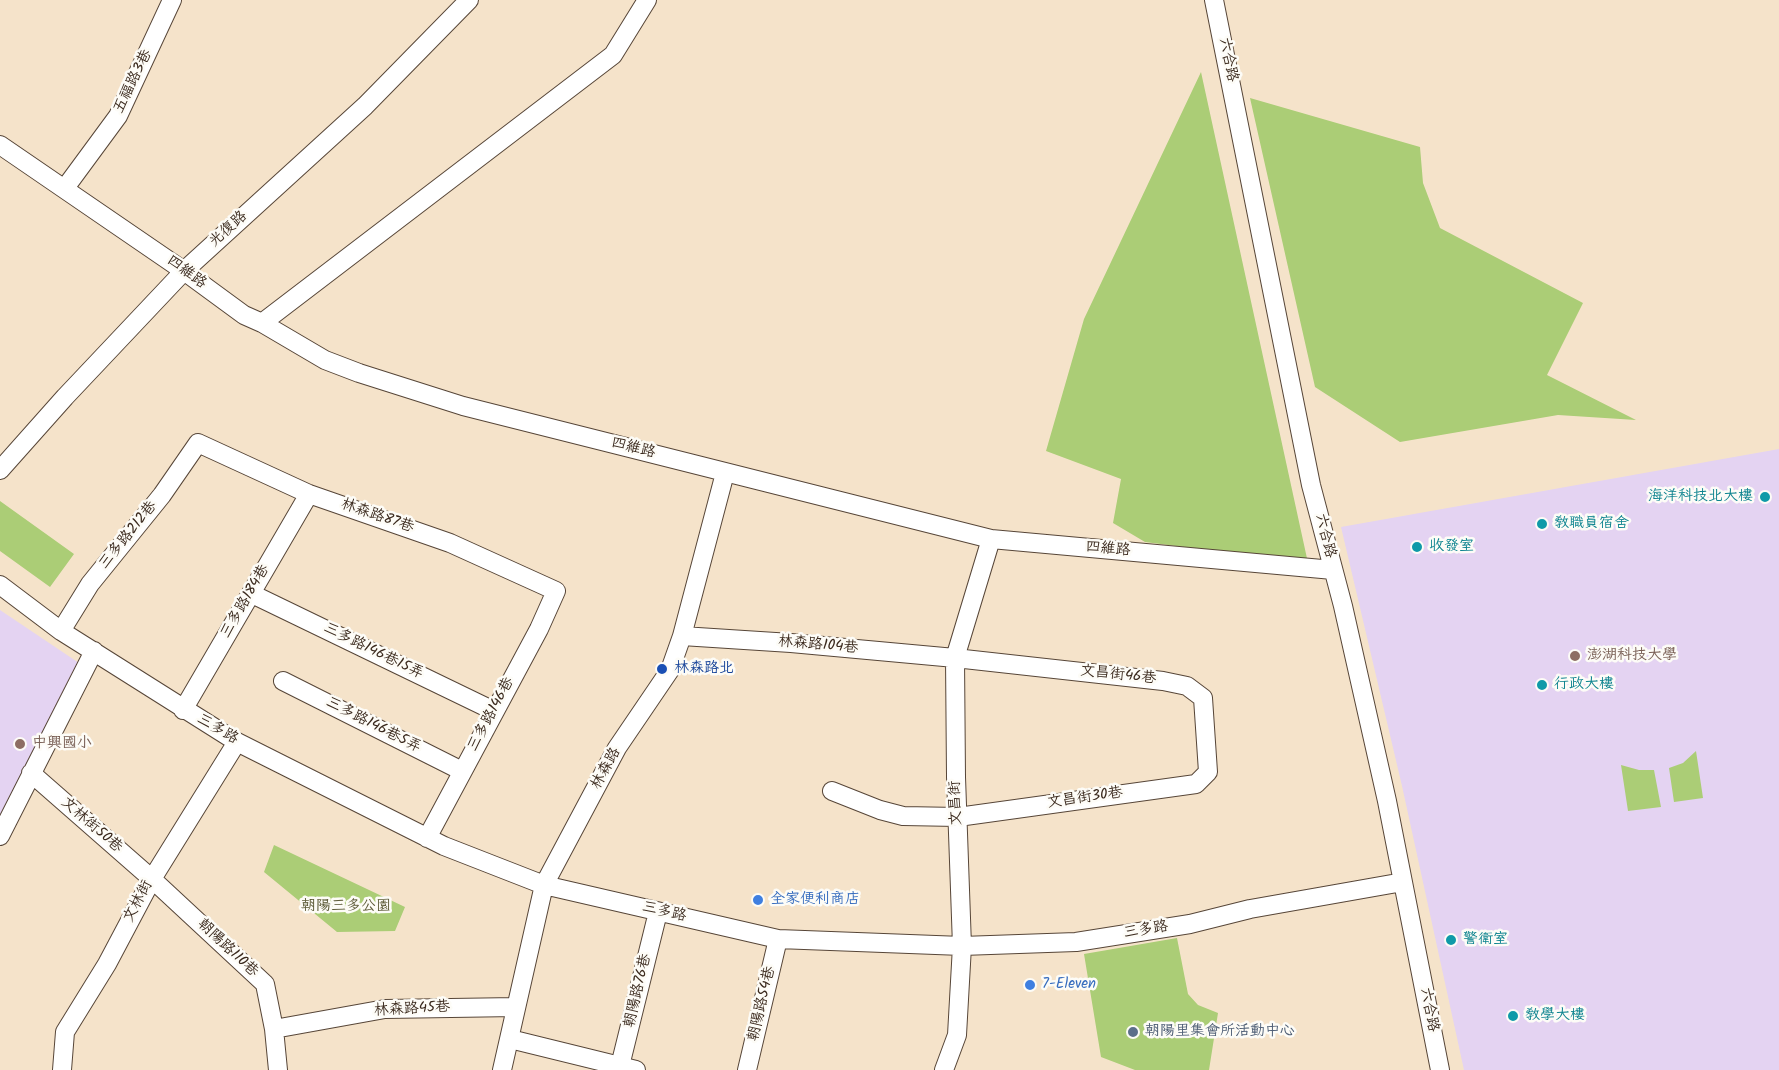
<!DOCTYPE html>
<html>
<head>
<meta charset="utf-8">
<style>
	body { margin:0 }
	canvas { display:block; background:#f5e3ca }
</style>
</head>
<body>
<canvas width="1779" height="1070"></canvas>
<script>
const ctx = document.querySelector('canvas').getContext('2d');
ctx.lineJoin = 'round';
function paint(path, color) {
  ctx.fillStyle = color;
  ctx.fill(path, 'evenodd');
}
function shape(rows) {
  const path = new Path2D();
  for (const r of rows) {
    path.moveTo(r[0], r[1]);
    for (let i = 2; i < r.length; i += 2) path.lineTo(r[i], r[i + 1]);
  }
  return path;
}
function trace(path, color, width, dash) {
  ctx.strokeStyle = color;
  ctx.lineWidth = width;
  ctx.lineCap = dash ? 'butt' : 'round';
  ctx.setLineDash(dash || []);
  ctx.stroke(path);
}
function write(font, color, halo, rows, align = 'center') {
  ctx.font = font + ' Kalam,"LXGW WenKai TC",sans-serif';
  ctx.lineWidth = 5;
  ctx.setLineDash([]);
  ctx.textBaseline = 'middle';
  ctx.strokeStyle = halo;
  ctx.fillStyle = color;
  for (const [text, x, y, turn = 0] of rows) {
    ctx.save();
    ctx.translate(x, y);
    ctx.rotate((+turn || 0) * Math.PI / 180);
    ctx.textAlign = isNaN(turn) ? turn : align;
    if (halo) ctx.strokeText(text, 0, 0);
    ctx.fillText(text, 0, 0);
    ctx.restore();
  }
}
const built = shape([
	[1779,449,1779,1070,1464,1070,1402,786,1341,527],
	[0,610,79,663,0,825]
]);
const green = shape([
	[1201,72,1308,563,1145,542,1113,523,1121,479,1046,451,1084,319],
	[1250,98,1420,147,1423,183,1440,228,1583,303,1547,375,1636,420,1558,415,1400,442,1315,387],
	[0,501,74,554,50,587,0,551],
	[1696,751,1703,798,1674,802,1669,768,1683,763],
	[1621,765,1639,770,1654,770,1661,807,1628,811],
	[274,845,405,907,395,931,337,932,264,872],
	[1177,938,1188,994,1198,1005,1218,1013,1209,1070,1135,1070,1101,1057,1084,954]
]);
const minor = shape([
	[1214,0,1311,485,1343,606,1387,801,1440,1070],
	[0,145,184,271,244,315,262,323,325,360,359,373,463,406,991,539,1333,570],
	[65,188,118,116,172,0],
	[262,323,613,55,647,0],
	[0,470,65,397,184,271,365,106,469,0],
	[0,585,61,631,237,742,444,846,544,885,778,939,962,946,1076,942,1190,924,1250,909,1403,882],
	[252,594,494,711],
	[61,631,90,584,162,495,198,443,309,494,450,543,556,591,539,629,427,838],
	[682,636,791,643,955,658,1163,681,1187,686,1203,698,1208,772,1196,784,958,817,903,816,880,810,832,791],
	[283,681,462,771],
	[183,710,309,494],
	[31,773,152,879,265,984,274,1029,278,1070],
	[0,836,94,651],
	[274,1029,385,1009,516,1007],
	[510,1039,636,1070],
	[62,1070,65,1032,107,964,152,879,237,742],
	[502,1070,544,885,617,748,670,670,682,636,725,473],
	[619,1070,658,912],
	[747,1070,778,939],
	[944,1070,957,1035,962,946,956,777,955,658,991,539]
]);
const markers = [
	[1765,497,6,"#0f9aa8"],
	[1542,524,6,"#0f9aa8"],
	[1417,547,6,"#0f9aa8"],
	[1575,656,6,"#8d6e63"],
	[662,669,6,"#1a4fb4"],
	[1542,685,6,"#0f9aa8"],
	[20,744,6,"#8d6e63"],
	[758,900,6,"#3f7fe0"],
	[1451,940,6,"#0f9aa8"],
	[1030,985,6,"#3f7fe0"],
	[1513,1016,6,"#0f9aa8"],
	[1133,1032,6,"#5c6f8a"]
];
const streetNames = [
	["六合路",1227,60,78],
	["五福路3巷",134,82,-64],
	["光復路",229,230,-42],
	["四維路",186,273,36],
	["四維路",633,449,14],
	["林森路87巷",377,517,19],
	["三多路212巷",129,536,-51],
	["六合路",1324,536,76],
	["四維路",1108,550,5],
	["三多路184巷",246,602,-60],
	["林森路104巷",818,646,5],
	["三多路146巷15弄",373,652,26],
	["文昌街46巷",1118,676,6],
	["三多路146巷",492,715,-62],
	["三多路146巷5弄",373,726,27],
	["三多路",217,730,30],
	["林森路",607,769,-61],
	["文昌街30巷",1085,799,-8],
	["文昌街",957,803,-92],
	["文林街50巷",91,826,41],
	["文林街",139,902,-62],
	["三多路",664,913,13],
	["三多路",1146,931,-9],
	["朝陽路110巷",227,949,43],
	["朝陽路76巷",639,991,-77],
	["朝陽路54巷",763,1004,-77],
	["林森路45巷",412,1010,-3],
	["六合路",1428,1010,79]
];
const cultureNames = [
	["海洋科技北大樓",1753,497,"right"],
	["教職員宿舍",1554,524],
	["收發室",1429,547],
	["行政大樓",1554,685],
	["警衛室",1463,940],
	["教學大樓",1525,1016]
];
const educationNames = [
	["澎湖科技大學",1587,656],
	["中興國小",32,744]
];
const transitNames = [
	["林森路北",674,669]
];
const shopNames = [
	["全家便利商店",770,900],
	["7-Eleven",1042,985]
];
const parkNames = [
	["朝陽三多公園",346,907]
];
const serviceNames = [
	["朝陽里集會所活動中心",1145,1032]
];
paint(built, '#e4d3f2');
paint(green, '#abcd76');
trace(minor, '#574638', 20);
trace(minor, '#fff', 18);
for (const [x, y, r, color] of markers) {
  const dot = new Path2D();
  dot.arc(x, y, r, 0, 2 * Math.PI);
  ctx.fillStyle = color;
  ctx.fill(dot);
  trace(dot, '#fdfcf7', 2);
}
write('15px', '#3b2a1e', '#fdfcf7', streetNames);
write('15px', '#0d838f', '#fdfcf7', cultureNames, 'left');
write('15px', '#785e54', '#fdfcf7', educationNames, 'left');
write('15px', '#164399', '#fdfcf7', transitNames, 'left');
write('15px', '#366cbe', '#fdfcf7', shopNames, 'left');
write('15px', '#5d5b38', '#fdfcf7', parkNames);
write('15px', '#4e5e75', '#fdfcf7', serviceNames, 'left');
</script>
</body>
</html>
